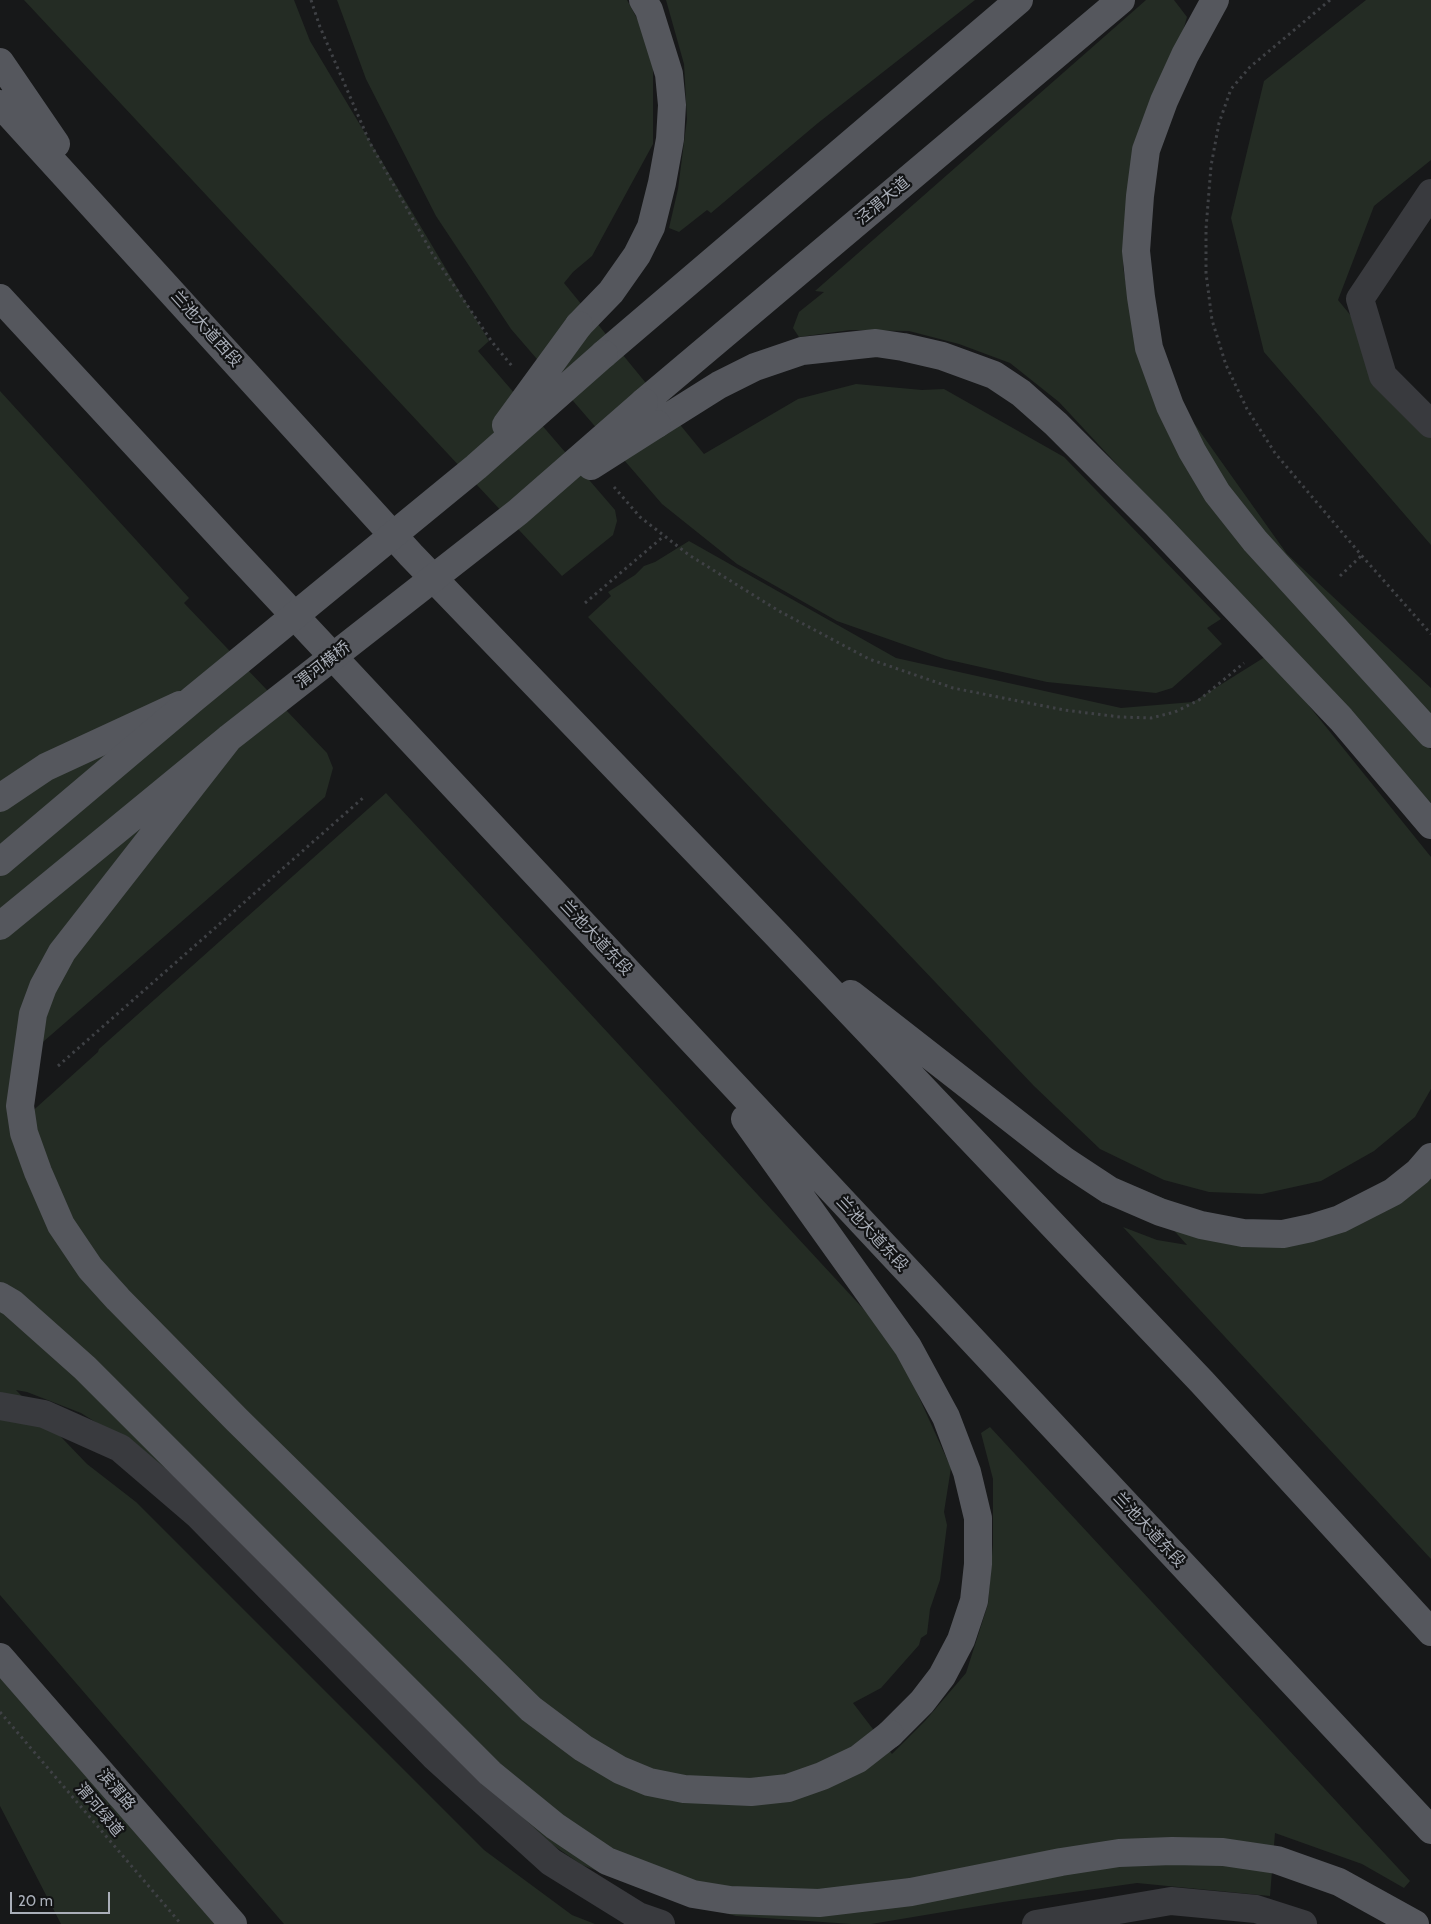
<!DOCTYPE html>
<html>
<head>
<meta charset="utf-8">
<style>
	body { margin:0 }
	#map { position:relative; width:1431px; height:1924px; overflow:hidden; background:#171819; font-family:Cabin,sans-serif }
	canvas { display:block }
	.scale { position:absolute; left:10px; top:1892px; width:100px; height:22px; box-sizing:border-box; border:2px solid #aaafb9; border-top:0; padding-left:6px; font-size:15px; line-height:18px; white-space:nowrap; color:#aaafb9; -webkit-text-stroke:4px #121314; paint-order:stroke }
</style>
</head>
<body>
<div id="map">
<canvas width="1431" height="1924"></canvas>
<div class="scale">20 m</div>
</div>
<script>
const ctx = document.querySelector('canvas').getContext('2d');
ctx.lineJoin = 'round';
function paint(path, color) {
  ctx.fillStyle = color;
  ctx.fill(path, 'evenodd');
}
function shape(rows) {
  const path = new Path2D();
  for (const r of rows) {
    path.moveTo(r[0], r[1]);
    for (let i = 2; i < r.length; i += 2) path.lineTo(r[i], r[i + 1]);
  }
  return path;
}
function trace(path, color, width, dash) {
  ctx.strokeStyle = color;
  ctx.lineWidth = width;
  ctx.lineCap = dash ? 'butt' : 'round';
  ctx.setLineDash(dash || []);
  ctx.stroke(path);
}
function write(font, color, halo, rows, align = 'center') {
  ctx.font = font + ' Cabin,"Noto Sans SC",sans-serif';
  ctx.lineWidth = 4.5;
  ctx.setLineDash([]);
  ctx.textBaseline = 'middle';
  ctx.strokeStyle = halo;
  ctx.fillStyle = color;
  for (const [text, x, y, turn = 0] of rows) {
    ctx.save();
    ctx.translate(x, y);
    ctx.rotate((+turn || 0) * Math.PI / 180);
    ctx.textAlign = isNaN(turn) ? turn : align;
    if (halo) ctx.strokeText(text, 0, 0);
    ctx.fillText(text, 0, 0);
    ctx.restore();
  }
}
const green = shape([
	[24,0,294,0,310,41,489,341,478,351,615,510,617,521,613,535,562,576],
	[337,0,627,0,653,48,653,144,592,256,573,272,564,283,704,454,798,399,856,384,922,390,944,389,1064,457,1221,619,1207,628,1222,644,1172,688,1156,693,1047,682,945,659,837,621,737,564,662,504,511,329,436,216,366,79],
	[666,0,975,0,818,123,711,213,707,210,679,232,669,228,678,189,687,119,684,64],
	[1146,0,1174,0,1187,17,1124,238,1123,267,1137,343,1287,554,1431,688,1431,746,1361,671,1431,750,1431,803,1059,402,1010,363,959,344,909,331,850,330,799,337,793,328,799,312,824,292,815,291],
	[1366,0,1431,0,1431,160,1374,206,1338,300,1431,413,1431,545,1264,352,1231,218,1264,81],
	[0,391,189,598,184,603,327,753,333,768,325,797,36,1048,27,1116,98,1052,99,1049,386,793,894,1342,951,1468,944,1512,947,1525,940,1580,930,1609,927,1634,921,1638,919,1645,881,1688,853,1703,892,1754,925,1721,966,1673,988,1604,993,1544,993,1479,981,1433,990,1427,1410,1881,1404,1888,1362,1864,1275,1833,1270,1896,1137,1883,1003,1902,871,1924,851,1924,736,1916,660,1895,582,1865,541,1837,124,1440,81,1413,27,1392,16,1390,87,1464,136,1502,484,1850,572,1915,595,1924,284,1924,0,1595],
	[689,541,896,658,1121,708,1193,702,1268,655,1431,857,1431,1089,1415,1117,1374,1151,1321,1181,1262,1194,1209,1192,1164,1180,1100,1149,1034,1086,588,617,611,596,608,592,635,575,644,566,655,562],
	[1431,1171,1431,1559,1123,1227,1157,1240,1187,1245,1134,1186,1215,1220,1306,1226],
	[0,1653,233,1924,61,1924,0,1806]
]);
const path = shape([
	[311,0,320,27,370,143,432,253,492,342,512,366],
	[1330,0,1250,67,1231,89,1219,123,1211,166,1206,229,1206,273,1212,320,1226,365,1247,409,1275,453,1362,556,1431,634],
	[614,487,640,517,689,555,779,611,869,659,953,688,1064,710,1120,717,1151,718,1175,712,1199,700,1244,663],
	[1340,576,1361,556],
	[585,603,664,536],
	[58,1066,364,797],
	[0,1712,181,1924]
]);
const minor = shape([
	[1431,193,1360,299,1383,376,1431,424],
	[0,1406,44,1414,120,1448,197,1514,434,1756,551,1862,638,1916,661,1924],
	[1036,1924,1171,1901,1256,1909,1303,1924]
]);
const major = shape([
	[1215,0,1185,55,1164,101,1146,150,1140,196,1136,251,1141,297,1149,348,1170,406,1192,451,1217,493,1255,541,1431,734],
	[0,62,56,144],
	[0,104,411,555,776,934,1202,1382,1431,1632],
	[0,298,235,552,1431,1830],
	[579,325,611,292,637,255,651,227,662,183,670,139,672,105,669,74,649,10,643,0],
	[604,354,1019,0],
	[644,402,1121,0],
	[657,424,719,385,755,367,802,351,876,343,903,347,942,356,994,375,1021,393,1056,424,1156,524,1341,719,1431,825],
	[0,798,46,767,180,705],
	[851,994,1065,1161,1109,1190,1160,1212,1201,1225,1243,1233,1283,1234,1311,1228,1340,1219,1393,1192,1418,1172,1431,1157],
	[745,1119,908,1347,946,1417,967,1472,978,1518,978,1564,974,1601,961,1640,942,1676,922,1702,890,1734],
	[0,1296,12,1303,85,1368,490,1773,555,1826,607,1861,693,1894,730,1900,819,1903,911,1892,1061,1862,1119,1853,1172,1851,1223,1852,1277,1860,1339,1882,1415,1924],
	[0,1657,233,1924]
]);
const majorBridge = shape([
	[506,425,579,325],
	[591,466,657,424],
	[229,738,62,952,43,987,33,1014,20,1106,24,1133,38,1172,61,1225,90,1268,118,1299,237,1420,531,1709,583,1748,620,1770,649,1782,684,1789,751,1792,788,1788,822,1776,858,1759,890,1734],
	[0,862,193,699,476,467,604,354],
	[0,926,229,738,518,512,644,402]
]);
const streetNames = [
	["泾渭大道",883,201,-40],
	["兰池大道西段",206,329,48],
	["渭河横桥",323,665,-38],
	["兰池大道东段",596,938,47],
	["兰池大道东段",872,1234,47],
	["兰池大道东段",1149,1530,47],
	["滨渭路",116,1790,49],
	["渭河绿道",99,1810,50]
];
paint(green, '#242c24');
trace(path, '#3f4145', 3, [2.5, 4]);
trace(minor, '#393a3e', 28);
trace(major, '#55575d', 28);
trace(majorBridge, '#55575d', 28);
write('16px', '#aaafb9', '#121314', streetNames);
</script>
</body>
</html>
